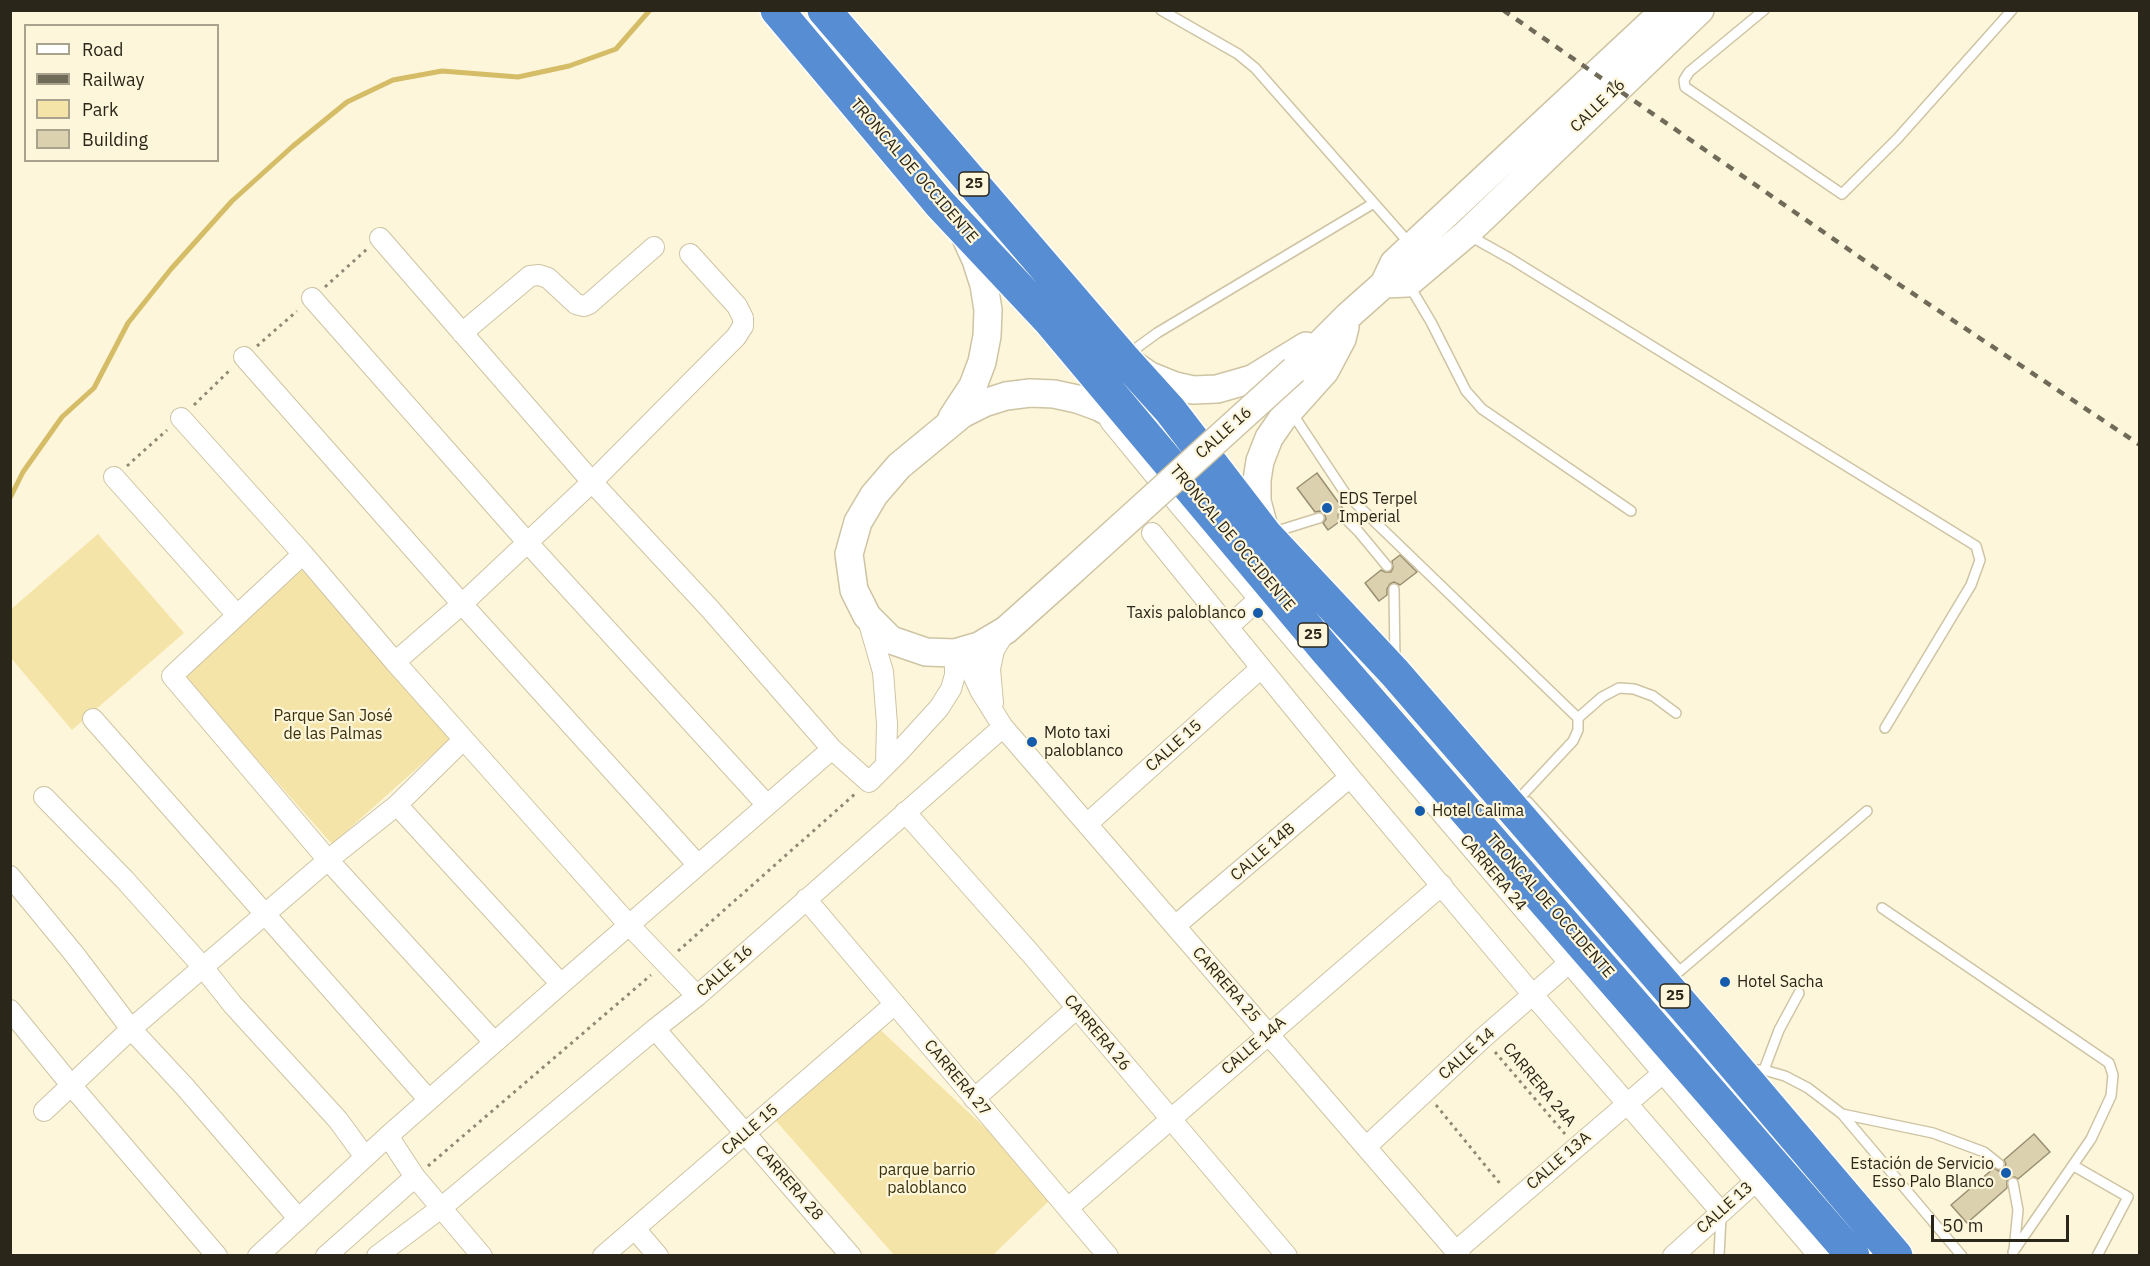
<!DOCTYPE html>
<html>
<head>
<meta charset="utf-8">
<style>
	body { margin:0 }
	#map { position:relative; width:2150px; height:1266px; overflow:hidden; background:#fef6db; font-family:"IBM Plex Sans",sans-serif }
	canvas { display:block }
	.frame { position:absolute; inset:0; border:12px solid #2a2619; pointer-events:none }
	.legend { position:absolute; left:24px; top:24px; width:195px; height:138px; box-sizing:border-box; background:#fef6db; border:2px solid #a9a38d; margin:0; padding:8px 10px; list-style:none; font-size:18px; color:#2a2619 }
	.legend li { display:flex; align-items:center; gap:12px; height:30px }
	.legend b { width:30px; border:2px solid #a9a38d }
	.scale { position:absolute; left:1931px; top:1215px; width:138px; height:27px; box-sizing:border-box; border:3px solid #2a2619; border-top:0; padding-left:8px; font-size:18px; line-height:21px; white-space:nowrap; color:#2a2619; -webkit-text-stroke:4px #fef6db; paint-order:stroke }
</style>
</head>
<body>
<div id="map">
<canvas width="2150" height="1266"></canvas>
<div class="frame"></div>
<ul class="legend">
<li><b style="height:8px;background:#fff"></b>Road</li>
<li><b style="height:8px;background:#706b59"></b>Railway</li>
<li><b style="height:16px;background:#f5e4a8"></b>Park</li>
<li><b style="height:16px;background:#dbd1af"></b>Building</li>
</ul>
<div class="scale">50 m</div>
</div>
<script>
const ctx = document.querySelector('canvas').getContext('2d');
ctx.lineJoin = 'round';
function paint(path, color) {
  ctx.fillStyle = color;
  ctx.fill(path, 'evenodd');
}
function shape(rows) {
  const path = new Path2D();
  for (const r of rows) {
    path.moveTo(r[0], r[1]);
    for (let i = 2; i < r.length; i += 2) path.lineTo(r[i], r[i + 1]);
  }
  return path;
}
function trace(path, color, width, dash) {
  ctx.strokeStyle = color;
  ctx.lineWidth = width;
  ctx.lineCap = dash ? 'butt' : 'round';
  ctx.setLineDash(dash || []);
  ctx.stroke(path);
}
function write(font, color, halo, rows, align = 'center') {
  ctx.font = font + ' "IBM Plex Sans",sans-serif';
  ctx.lineWidth = 4.5;
  ctx.setLineDash([]);
  ctx.textBaseline = 'middle';
  ctx.strokeStyle = halo;
  ctx.fillStyle = color;
  for (const [text, x, y, turn = 0] of rows) {
    ctx.save();
    ctx.translate(x, y);
    ctx.rotate((+turn || 0) * Math.PI / 180);
    ctx.textAlign = isNaN(turn) ? turn : align;
    if (halo) ctx.strokeText(text, 0, 0);
    ctx.fillText(text, 0, 0);
    ctx.restore();
  }
}
const green = shape([
	[98,534,184,633,72,730,11,658,10,610],
	[302,570,450,739,332,844,183,676],
	[873,1023,1056,1194,993,1255,894,1255,769,1113]
]);
const stream = shape([
	[10,498,23,472,62,417,94,388,128,323,171,269,232,201,293,146,347,102,393,80,442,71,518,77,569,66,616,49,650,10]
]);
const building = shape([
	[1317,473,1344,510,1338,515,1339,522,1328,530,1323,523,1326,519,1324,513,1320,511,1315,512,1297,488,1317,473],
	[1400,555,1417,572,1400,585,1394,582,1390,584,1387,589,1387,595,1379,601,1365,583,1381,570,1385,572,1391,572,1393,568,1392,561,1400,555],
	[2034,1134,2050,1152,2018,1179,2015,1177,2009,1178,2007,1181,2007,1188,1967,1223,1951,1205,1994,1168,1999,1171,2004,1169,2006,1164,2004,1160,2034,1134]
]);
const path = shape([
	[325,287,367,249],
	[257,346,297,311],
	[194,405,230,370],
	[127,466,167,430],
	[678,951,855,794],
	[1495,1052,1565,1134],
	[1436,1105,1502,1186],
	[428,1166,651,975]
]);
const lane = shape([
	[1161,10,1238,54,1255,68,1410,244],
	[1764,10,1689,72,1684,80,1685,87,1842,194,1897,139,2012,10],
	[1470,236,1511,259,1976,546,1980,560,1971,585,1885,728],
	[1409,285,1431,322,1466,391,1482,409,1631,511],
	[1127,355,1157,333,1374,203],
	[1292,413,1345,493,1578,718,1578,730,1573,741,1515,803],
	[1344,517,1358,531,1387,566],
	[1274,532,1319,518],
	[1394,589,1395,662],
	[1578,718,1602,697,1619,688,1634,689,1653,696,1676,713],
	[1528,802,1680,971],
	[1882,908,2109,1063,2113,1075,2111,1096,2091,1139,2013,1252],
	[1675,975,1867,811],
	[1747,1070,1764,1070,1785,1076,1808,1088,1842,1114,1933,1133,1984,1152,1999,1164],
	[1764,1070,1779,1030,1799,993],
	[1842,1114,1962,1256],
	[2074,1166,2128,1197,2097,1256],
	[2013,1183,2018,1210,2014,1250],
	[1719,1256,1721,1216]
]);
const street = shape([
	[380,238,592,482,710,609,832,749,869,782,898,753,939,708,951,689,955,675,955,653],
	[690,254,737,306,743,318,743,326,736,337,592,482,462,604,395,662,629,925,697,996],
	[312,298,527,542,767,805],
	[462,333,530,276,539,275,548,278,576,304,584,306,589,304,654,247],
	[244,357,462,604,698,865],
	[181,418,303,554,395,662],
	[1110,421,1179,505,1819,1256],
	[114,477,237,615],
	[1152,533,1228,627],
	[303,554,172,676,328,860,494,1042],
	[1259,599,1228,627,1350,777,1533,995,1721,1212],
	[868,620,883,672,887,724,886,764],
	[979,646,973,662,974,677,981,692,1003,727,1460,1256],
	[993,703,990,669,994,650,1005,632],
	[93,719,429,1100],
	[44,797,125,880,202,966,233,1005,338,1120,365,1157],
	[397,805,561,984],
	[905,812,1031,954,1287,1256],
	[1087,824,1261,668],
	[10,876,75,955,131,1029,185,1087,298,1218],
	[806,899,1108,1256],
	[1175,926,1350,777],
	[10,1010,71,1085,217,1256],
	[655,1029,851,1256],
	[974,1099,1077,1008],
	[44,1111,131,1029,328,860,397,805,463,740],
	[388,1136,415,1177,482,1256],
	[1366,1147,1483,1038,1569,963],
	[1068,1208,1442,885],
	[635,1229,658,1256],
	[1456,1251,1663,1073],
	[258,1256,388,1136,561,984,832,749],
	[326,1256,415,1177],
	[377,1256,441,1208,655,1029,697,996,1003,727],
	[603,1256,895,1004],
	[1673,1256,1756,1181,1759,1170]
]);
const secondary = shape([
	[1384,284,1408,283,1466,234,1700,10],
	[1135,366,1150,376,1175,386,1193,390,1217,389,1252,379,1306,346],
	[1294,370,1348,316,1384,284,1394,263,1665,10],
	[952,418,973,386,982,362,987,336,988,310,984,285,976,260,966,238],
	[1265,531,1257,501,1257,480,1260,461,1269,438,1282,419,1325,371,1342,339,1345,327],
	[1072,571,1006,630,979,646,955,653,926,652,891,640,867,616,854,590,849,554,858,522,874,495,899,466,962,414,984,403,1006,396,1030,393,1054,394,1077,399,1099,407,1121,419,1132,429]
]);
const highway = shape([
	[777,10,940,204,1049,320,1325,649,1853,1256],
	[824,10,1123,358,1170,410,1266,535,1395,673,1705,1031,1896,1256]
]);
const rail = shape([
	[1503,10,1897,283,2140,445]
]);
const secondaryBridge = shape([
	[1072,571,1294,370]
]);
const markers = [
	[1327,508,6,"#165cac"],
	[1258,613,6,"#165cac"],
	[1032,742,6,"#165cac"],
	[1420,811,6,"#165cac"],
	[1725,982,6,"#165cac"],
	[2006,1173,6,"#165cac"]
];
const shields = [
	[974,184,30],
	[1313,635,30],
	[1675,996,30]
];
const shieldNames = [
	["25",974,184],
	["25",1313,635],
	["25",1675,996]
];
const streetNames = [
	["CALLE 16",1598,106,-44],
	["TRONCAL DE OCCIDENTE",914,171,49],
	["CALLE 16",1224,433,-42],
	["TRONCAL DE OCCIDENTE",1232,538,50],
	["CALLE 15",1174,746,-42],
	["CALLE 14B",1263,852,-41],
	["CARRERA 24",1493,873,50],
	["TRONCAL DE OCCIDENTE",1550,906,49],
	["CALLE 16",725,971,-42],
	["CARRERA 25",1226,985,49],
	["CARRERA 26",1097,1033,50],
	["CALLE 14A",1254,1046,-41],
	["CALLE 14",1467,1054,-42],
	["CARRERA 27",957,1078,50],
	["CARRERA 24A",1539,1085,50],
	["CALLE 15",750,1130,-41],
	["CALLE 13A",1559,1161,-41],
	["CARRERA 28",789,1183,49],
	["CALLE 13",1725,1208,-42]
];
const poiNames = [
	["EDS Terpel",1339,499],
	["Imperial",1339,517],
	["Taxis paloblanco",1246,613,"right"],
	["Moto taxi",1044,733],
	["paloblanco",1044,751],
	["Hotel Calima",1432,811],
	["Hotel Sacha",1737,982],
	["Estación de Servicio",1994,1164,"right"],
	["Esso Palo Blanco",1994,1182,"right"]
];
const parkNames = [
	["Parque San José",333,716],
	["de las Palmas",333,734],
	["parque barrio",927,1170],
	["paloblanco",927,1188]
];
paint(green, '#f5e4a8');
trace(stream, '#d5bc66', 5);
paint(building, '#dbd1af');
trace(building, '#998f70', 1.5);
trace(lane, '#cec4a3', 12);
trace(street, '#cec4a3', 22);
trace(secondary, '#cec4a3', 30);
trace(highway, '#fff', 36);
trace(path, '#8f8975', 3, [3, 4.5]);
trace(lane, '#fff', 9);
trace(street, '#fff', 20);
trace(secondary, '#fff', 27);
trace(highway, '#578dd3', 33);
trace(rail, '#706b59', 4.5, [8, 8]);
trace(secondaryBridge, '#cec4a3', 30, []);
trace(secondaryBridge, '#fff', 27);
for (const [x, y, r, color] of markers) {
  const dot = new Path2D();
  dot.arc(x, y, r, 0, 2 * Math.PI);
  ctx.fillStyle = color;
  ctx.fill(dot);
  trace(dot, '#fef6db', 2);
}
for (const [x, y, w] of shields) {
  const box = new Path2D();
  box.roundRect(x - w / 2, y - 12, w, 24, 4.5);
  ctx.fillStyle = '#fef6db';
  ctx.fill(box);
  trace(box, '#2a2619', 1.5);
}
write('bold 15px', '#2a2619', null, shieldNames);
write('16px', '#2a2619', '#fef6db', streetNames);
write('16px', '#2a2619', '#fef6db', poiNames, 'left');
write('16px', '#3c310b', '#fef6db', parkNames);
</script>
</body>
</html>
